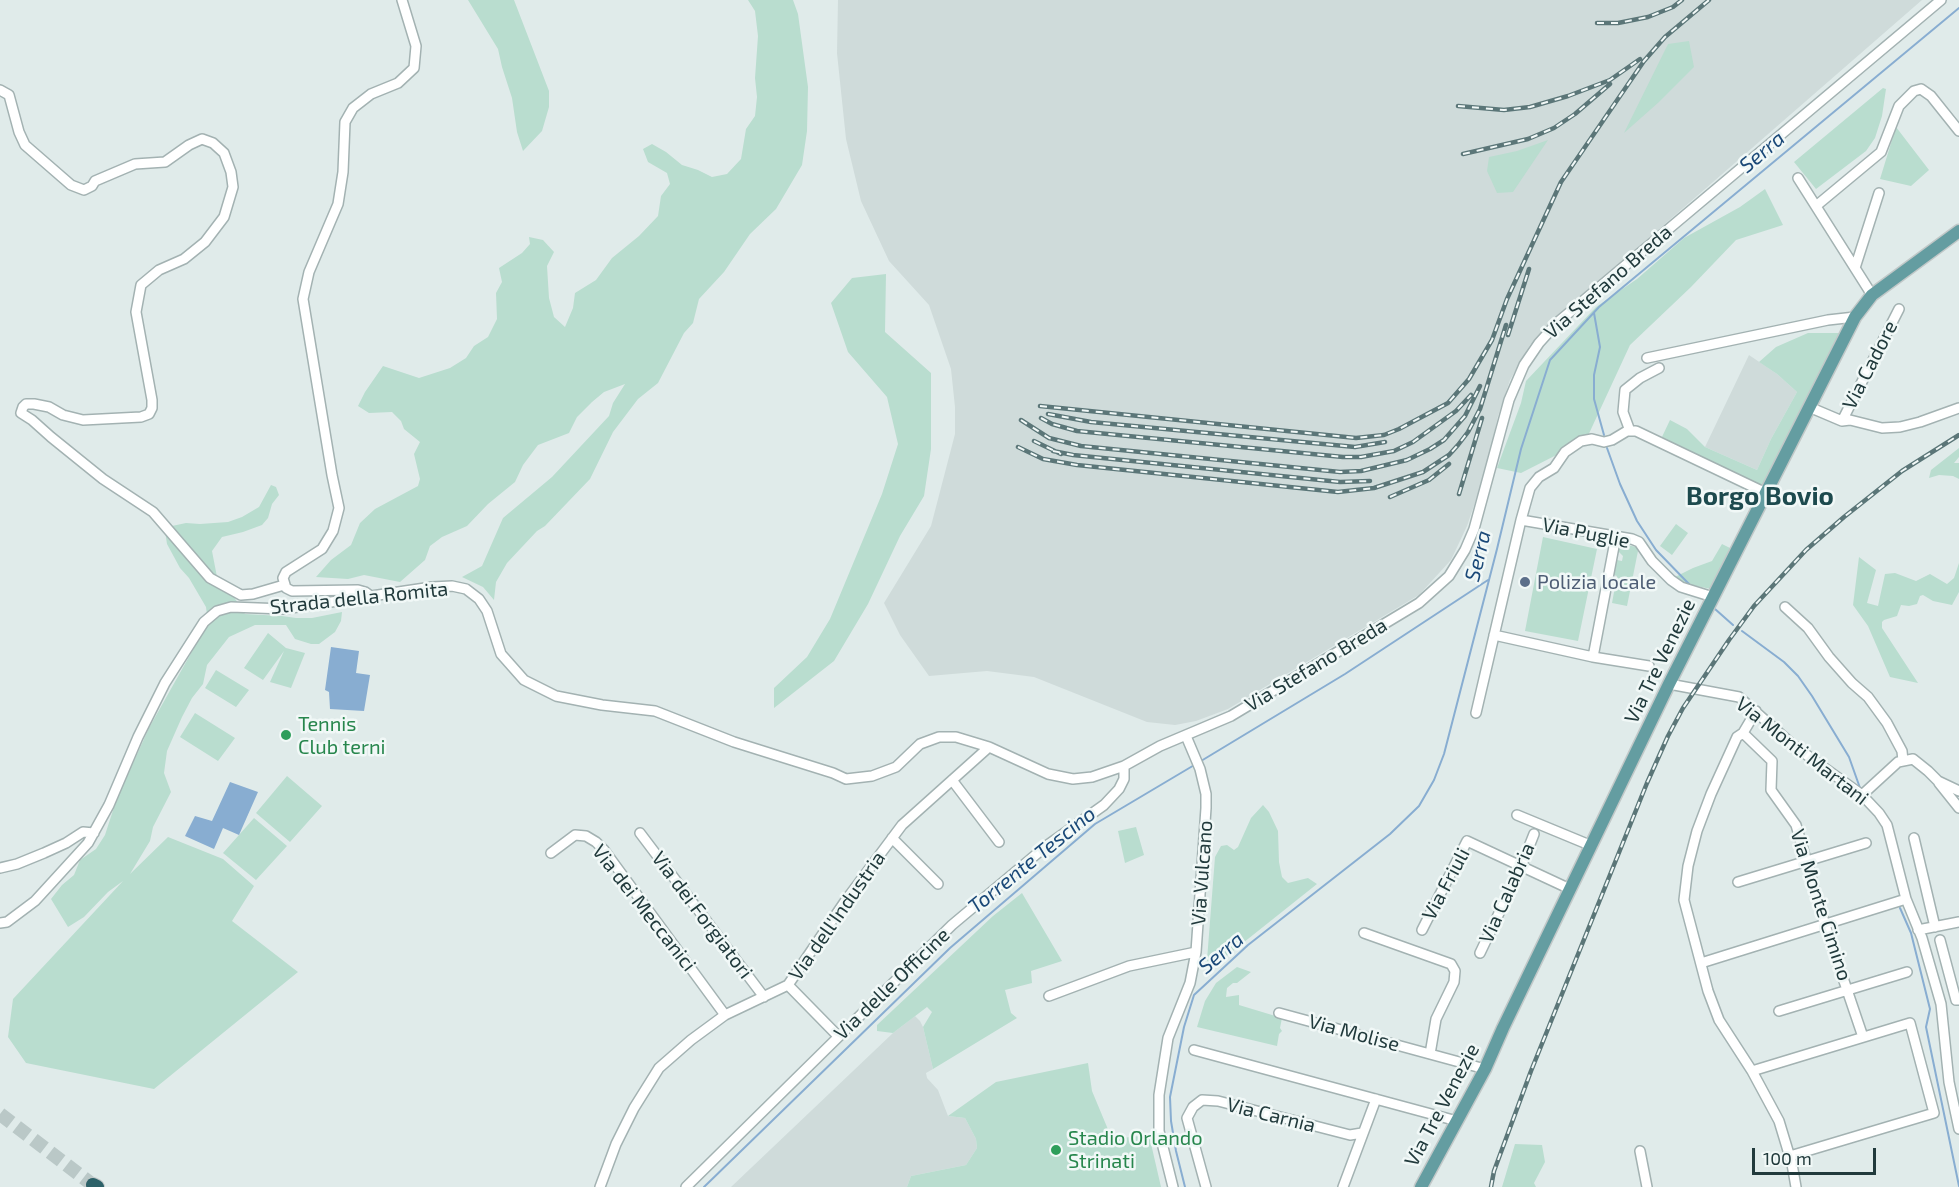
<!DOCTYPE html>
<html>
<head>
<meta charset="utf-8">
<style>
	body { margin:0 }
	#map { position:relative; width:1959px; height:1187px; overflow:hidden; background:#e0ebea; font-family:"Exo 2",sans-serif }
	canvas { display:block }
	.scale { position:absolute; left:1752px; top:1148px; width:124px; height:27px; box-sizing:border-box; border:3px solid #213a3c; border-top:0; padding-left:8px; font-size:18px; line-height:21px; white-space:nowrap; color:#213a3c; -webkit-text-stroke:4px #f1f8f7; paint-order:stroke }
</style>
</head>
<body>
<div id="map">
<canvas width="1959" height="1187"></canvas>
<div class="scale">100 m</div>
</div>
<script>
const ctx = document.querySelector('canvas').getContext('2d');
ctx.lineJoin = 'round';
function paint(path, color) {
  ctx.fillStyle = color;
  ctx.fill(path, 'evenodd');
}
function shape(rows) {
  const path = new Path2D();
  for (const r of rows) {
    path.moveTo(r[0], r[1]);
    for (let i = 2; i < r.length; i += 2) path.lineTo(r[i], r[i + 1]);
  }
  return path;
}
function trace(path, color, width, dash) {
  ctx.strokeStyle = color;
  ctx.lineWidth = width;
  ctx.lineCap = dash ? 'butt' : 'round';
  ctx.setLineDash(dash || []);
  ctx.stroke(path);
}
function write(font, color, halo, rows, align = 'center') {
  ctx.font = font + ' "Exo 2",sans-serif';
  ctx.lineWidth = 5;
  ctx.setLineDash([]);
  ctx.textBaseline = 'middle';
  ctx.strokeStyle = halo;
  ctx.fillStyle = color;
  for (const [text, x, y, turn = 0] of rows) {
    ctx.save();
    ctx.translate(x, y);
    ctx.rotate((+turn || 0) * Math.PI / 180);
    ctx.textAlign = isNaN(turn) ? turn : align;
    if (halo) ctx.strokeText(text, 0, 0);
    ctx.fillText(text, 0, 0);
    ctx.restore();
  }
}
const built = shape([
	[838,0,1922,0,1550,324,1530,345,1510,380,1498,416,1487,467,1467,526,1451,560,1419,595,1228,709,1196,721,1175,725,1147,722,1034,677,987,671,929,676,900,635,884,603,931,526,955,434,955,407,951,369,929,305,889,261,861,201,846,139,837,53],
	[1749,355,1777,374,1797,392,1771,439,1757,470,1705,447],
	[915,1016,920,1021,923,1027,933,1069,926,1073,927,1078,938,1090,948,1116,965,1118,976,1139,977,1148,966,1165,911,1176,907,1187,731,1187,893,1033]
]);
const green = shape([
	[468,0,514,0,549,91,549,107,542,131,523,151,517,132,512,98,502,67,498,49],
	[748,0,793,0,798,14,808,87,807,131,802,165,776,209,750,234,724,272,699,299,693,323,684,333,658,383,638,399,613,432,590,479,545,526,537,531,507,563,496,582,494,600,483,587,462,577,482,566,503,518,552,477,609,416,613,403,625,384,604,392,592,402,577,417,569,433,538,445,523,465,515,482,488,504,467,526,442,537,430,546,425,560,400,582,364,575,348,579,316,577,331,560,351,545,360,523,375,509,418,486,420,479,414,454,420,442,404,429,401,421,392,412,369,413,358,406,365,392,383,366,419,378,450,368,466,358,474,346,488,337,497,319,496,293,502,282,499,268,522,253,530,244,529,237,543,240,554,252,547,266,549,298,554,317,565,327,573,308,575,293,596,280,612,258,639,236,658,216,661,196,670,184,667,173,648,162,643,149,652,144,666,152,682,165,698,170,712,177,727,174,741,159,746,129,755,116,757,97,755,78,758,36,755,11],
	[1689,41,1694,67,1659,102,1624,133,1668,44],
	[1883,88,1886,89,1882,116,1875,138,1866,151,1816,189,1794,162],
	[1896,127,1929,170,1911,186,1880,179],
	[1548,140,1513,192,1497,193,1487,171,1489,157,1517,151],
	[1765,189,1783,225,1736,240,1691,287,1630,345,1586,440,1521,473,1497,468,1521,403,1526,381,1596,307,1637,279,1684,238,1740,207],
	[886,274,885,332,931,373,931,449,924,496,900,536,868,604,834,661,774,708,774,688,807,657,830,619,882,494,898,444,887,397,848,352,831,303,852,278],
	[1808,333,1842,333,1764,488,1661,439,1670,420,1687,429,1705,447,1757,470,1771,439,1797,392,1777,374,1759,362,1776,347],
	[1959,448,1959,457,1954,463,1959,463,1959,479,1953,476,1939,475,1929,478,1931,470],
	[271,485,276,487,279,495,272,504,268,518,262,525,243,532,222,537,212,551,217,577,230,591,245,614,282,616,296,618,312,618,342,612,341,621,335,632,319,644,311,644,295,639,286,625,255,625,229,637,207,665,203,684,192,698,182,717,167,751,164,773,171,792,153,827,150,841,130,874,168,837,223,859,254,886,232,921,298,972,154,1089,26,1063,8,1037,13,999,123,881,108,892,84,917,68,927,51,899,62,885,74,875,80,860,96,849,105,835,117,798,149,728,208,623,206,607,189,578,180,568,167,544,165,531,172,526,186,523,200,524,228,522,242,517,259,507],
	[1676,524,1688,533,1672,555,1660,546],
	[1543,537,1597,549,1578,641,1525,631],
	[1623,544,1636,547,1638,551,1627,606,1612,603,1617,576,1614,575,1617,560,1622,561,1623,556,1617,550],
	[1722,544,1732,549,1711,589,1682,583,1675,577,1693,568,1712,561],
	[1859,557,1876,570,1867,603,1878,606,1885,574,1895,573,1916,581,1930,574,1947,584,1954,578,1959,563,1959,592,1952,605,1933,601,1923,595,1920,596,1917,604,1909,606,1901,605,1897,616,1884,620,1882,622,1882,628,1918,683,1890,677,1868,626,1853,605],
	[268,633,286,648,305,653,291,688,270,682,284,651,263,680,244,668],
	[216,670,249,690,236,707,205,688],
	[195,713,235,738,218,761,180,737],
	[287,776,322,806,290,842,256,813],
	[1263,805,1269,812,1278,831,1279,862,1282,877,1288,883,1308,878,1317,884,1209,970,1207,960,1215,857,1221,846,1227,845,1234,850,1238,847,1251,818],
	[254,818,287,846,256,880,223,853],
	[1136,827,1144,855,1125,863,1118,831],
	[1022,893,1062,961,1031,971,1032,983,1005,990,1011,1013,1017,1018,933,1069,923,1027,932,1012,927,1007,893,1033,877,1031,877,1025,993,916],
	[1237,967,1251,972,1237,983,1233,983,1227,988,1226,997,1239,995,1239,1005,1282,1018,1280,1028,1282,1031,1279,1034,1277,1046,1197,1027,1205,1001,1216,983],
	[1088,1063,1092,1091,1112,1139,1149,1135,1161,1187,907,1187,911,1176,966,1165,977,1148,976,1139,965,1118,948,1116,996,1082],
	[1515,1144,1542,1145,1545,1162,1534,1183,1536,1187,1502,1187]
]);
const water = shape([
	[331,647,359,651,356,673,370,675,364,711,330,709,329,692,325,690],
	[230,782,258,792,239,835,223,828,214,849,185,836,195,816,212,821]
]);
const stream = shape([
	[1594,313,1600,347,1594,375,1594,399,1604,435],
	[1607,448,1620,484,1637,521,1656,550,1689,584],
	[1715,609,1733,625],
	[1742,631,1784,662,1798,676,1812,696,1849,757,1860,788],
	[1201,761,1345,674,1488,580],
	[1900,908,1911,933,1930,1009,1926,1027,1959,1186],
	[704,1187,950,948,1095,824,1196,764],
	[1185,1187,1176,1151,1171,1121,1170,1097,1184,1027,1194,995,1248,945,1390,834,1419,806,1434,780,1444,754,1497,549,1521,449,1550,360,1599,307,1959,8]
]);
const highwayTunnel = shape([
	[0,1114,93,1185]
]);
const minor = shape([
	[0,90,9,95,19,132,25,145,71,185,84,190,92,186,95,181,135,164,165,162,189,145,202,139,213,143,224,153,231,172,233,187,224,217,205,242,184,259,159,270,141,285,136,312,152,400,152,408,149,414,141,417,83,420,63,415,49,407,34,404,26,404,23,407,21,413,32,420,51,437,103,479,153,512,210,578,241,595,253,594,284,585],
	[1798,178,1872,295],
	[1816,206,1881,152,1899,106,1914,91,1921,89,1931,96,1959,131],
	[1855,268,1879,193],
	[1647,358,1828,320,1855,317],
	[1809,407,1842,421,1850,420,1882,428,1900,427,1920,422,1959,408],
	[1842,421,1899,309],
	[1630,431,1623,412,1625,390,1640,378,1659,368],
	[1521,520,1530,488,1539,477,1554,468,1565,452,1581,441,1592,439,1604,442,1612,440,1627,431,1636,431,1766,493],
	[372,597,365,592,358,590,292,591,286,588,283,578,286,572,322,549,333,531,339,508,332,475,303,299,309,272,338,204,343,172,345,122,353,108,371,94,398,83,414,68,416,46,402,0],
	[1785,607,1808,628,1829,657,1852,683,1868,697,1887,723,1902,751,1903,761],
	[1494,635,1593,657,1649,666],
	[1593,657,1616,536],
	[1669,684,1739,697,1793,745,1862,795,1879,813,1887,825,1906,899,1922,938,1941,1004,1949,1082,1959,1129],
	[1756,711,1743,733,1737,737,1711,794,1697,831,1688,866,1684,900,1708,991,1719,1020,1752,1071,1779,1121,1792,1164,1796,1187],
	[1476,713,1521,520,1632,539,1639,542,1652,561,1671,580,1681,587,1713,597],
	[1743,733,1772,761,1771,790,1796,825,1825,925,1863,1037],
	[952,780,999,842],
	[1939,783,1959,808],
	[1862,795,1898,762,1913,759,1928,771,1938,781,1959,791],
	[1517,815,1592,846],
	[640,833,764,997],
	[892,838,938,884],
	[1914,838,1935,927],
	[551,853,575,835,586,836,596,842,604,850,725,1015],
	[0,868,17,864,44,853,66,843,83,832,94,833],
	[1738,882,1866,843],
	[0,923,7,922,35,901,88,843,109,805,138,737,165,683,204,622,217,611,231,607,284,609,432,587,452,586,466,589,479,599,487,611,501,654,524,680,556,696,602,705,655,711,734,742,833,773,846,779,872,776,896,767,920,744,939,737,956,737,989,747,1048,774,1073,779,1092,777,1124,766,1160,746,1231,716,1419,603,1449,576,1465,550,1474,529,1509,400,1524,365,1539,343,1558,322,1941,0],
	[1422,930,1467,841,1570,889],
	[1918,930,1959,922],
	[1364,933,1451,964,1455,971,1454,982,1436,1019,1430,1054],
	[1940,940,1956,1000,1959,1000],
	[1480,953,1521,867,1534,834],
	[1701,963,1906,899],
	[788,985,838,1036],
	[1049,996,1129,966,1196,952],
	[1779,1011,1907,972],
	[1279,1013,1485,1069],
	[1194,1050,1457,1121],
	[1752,1071,1910,1023,1934,1113,1790,1156],
	[1640,1151,1647,1187],
	[600,1187,616,1144,634,1108,659,1068,691,1040,725,1015,788,985,846,900,902,825,989,747],
	[686,1187,952,925,1045,847,1104,805,1119,789,1124,779,1124,766],
	[1173,1187,1159,1131,1159,1095,1168,1038,1190,983,1196,952,1206,808,1206,794,1200,769,1186,736],
	[1206,1187,1187,1118,1193,1107,1202,1100,1218,1101,1350,1135,1362,1133],
	[1343,1187,1376,1099]
]);
const major = shape([
	[1421,1187,1485,1069,1503,1028,1669,684,1855,317,1872,295,1959,231]
]);
const highway = shape([
	[93,1185,97,1187]
]);
const rail = shape([
	[1597,23,1618,23,1648,17,1673,7,1682,0],
	[1458,106,1504,110,1530,107,1568,96,1610,80,1640,59],
	[1463,154,1528,139,1554,128,1575,114,1610,84],
	[1508,335,1529,269],
	[1040,406,1356,438,1384,435,1399,429,1448,403,1469,379,1492,340,1507,299,1561,182,1644,61,1665,37,1709,0],
	[1048,414,1091,422,1355,447,1385,442],
	[1041,418,1052,424,1077,431,1343,457,1361,457,1394,451,1413,442,1456,411,1471,395],
	[1021,420,1049,438,1081,446,1340,472,1361,471,1407,460,1430,449,1444,440,1465,416,1480,386],
	[1034,441,1061,454],
	[1018,447,1043,459,1077,465,1338,492,1374,488,1423,472,1449,455,1458,445,1468,432,1480,409,1506,325],
	[1053,451,1073,455,1340,482,1370,481],
	[1459,494,1482,418],
	[1390,497,1429,480,1449,464],
	[1491,1187,1494,1171,1531,1071,1647,783,1668,736,1683,708,1729,640,1754,606,1806,550,1844,517,1902,471,1959,435]
]);
const markers = [
	[1525,582,6,"#5c6f8a"],
	[286,735,6,"#2e9e5b"],
	[1056,1150,6,"#2e9e5b"]
];
const streetNames = [
	["Via Stefano Breda",1608,282,-41],
	["Via Cadore",1870,365,-63],
	["Via Puglie",1586,533,11],
	["Strada della Romita",359,598,-6],
	["Via Tre Venezie",1660,661,-64],
	["Via Stefano Breda",1316,665,-31],
	["Via Monti Martani",1802,751,38],
	["Via Vulcano",1202,873,-86],
	["Via Friuli",1446,884,-62],
	["Via Calabria",1507,893,-66],
	["Via Monte Cimino",1821,905,72],
	["Via dei Meccanici",644,908,52],
	["Via dei Forgiatori",702,915,53],
	["Via dell'Industria",837,916,-55],
	["Via delle Officine",892,984,-44],
	["Via Molise",1354,1033,15],
	["Via Tre Venezie",1442,1105,-62],
	["Via Carnia",1271,1115,14]
];
const serviceNames = [
	["Polizia locale",1537,582]
];
const leisureNames = [
	["Tennis",298,724],
	["Club terni",298,747],
	["Stadio Orlando",1068,1138],
	["Strinati",1068,1161]
];
const waterNames = [
	["Serra",1762,152,-40],
	["Serra",1478,556,-76],
	["Torrente Tescino",1032,860,-39],
	["Serra",1221,953,-40]
];
const districtNames = [
	["Borgo Bovio",1760,496]
];
paint(built, '#cfdbda');
paint(green, '#b9ddcf');
paint(water, '#88add1');
trace(stream, '#88add1', 2);
trace(highwayTunnel, '#bac8c7', 14, [14, 7]);
trace(minor, '#a3b2b2', 12);
trace(major, '#c1c8c8', 15);
trace(highway, '#c1c8c8', 16);
trace(minor, '#fff', 9);
trace(major, '#649da1', 12);
trace(highway, '#2c6168', 14);
trace(rail, '#5b7678', 4.5);
trace(rail, '#f1f8f7', 2, [7]);
for (const [x, y, r, color] of markers) {
  const dot = new Path2D();
  dot.arc(x, y, r, 0, 2 * Math.PI);
  ctx.fillStyle = color;
  ctx.fill(dot);
  trace(dot, '#f1f8f7', 2);
}
write('20px', '#213a3c', '#f1f8f7', streetNames);
write('20px', '#4e5e75', '#f1f8f7', serviceNames, 'left');
write('20px', '#27864d', '#f1f8f7', leisureNames, 'left');
write('italic 21px', '#1b4978', '#f1f8f7', waterNames);
write('bold 26px', '#1d4a4e', '#f1f8f7', districtNames);
</script>
</body>
</html>
